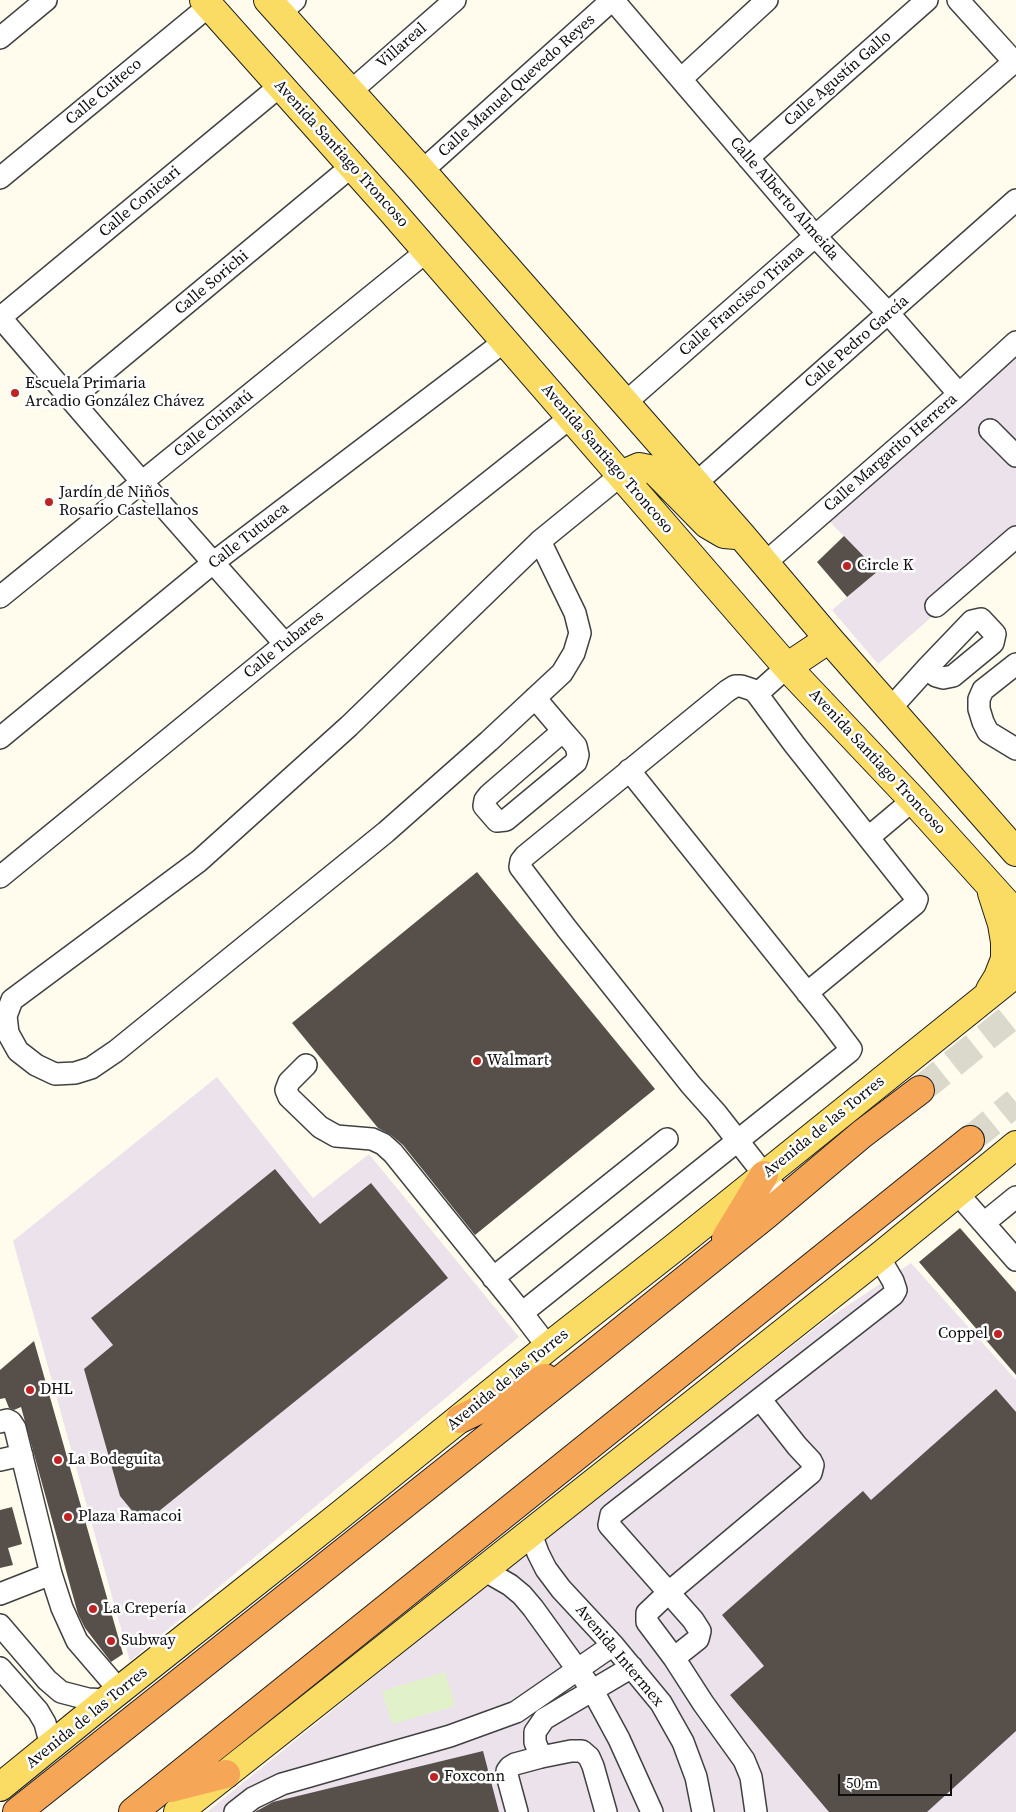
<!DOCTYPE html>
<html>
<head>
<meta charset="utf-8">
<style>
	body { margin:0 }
	#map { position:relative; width:1016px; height:1812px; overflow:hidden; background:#fffcee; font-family:"Source Serif 4",serif }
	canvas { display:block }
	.scale { position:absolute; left:838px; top:1774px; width:114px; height:22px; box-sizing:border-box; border:2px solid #0e0e0e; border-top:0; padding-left:6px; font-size:15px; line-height:18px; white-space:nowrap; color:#0e0e0e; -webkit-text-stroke:4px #fff; paint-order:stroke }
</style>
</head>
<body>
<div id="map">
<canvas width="1016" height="1812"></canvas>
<div class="scale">50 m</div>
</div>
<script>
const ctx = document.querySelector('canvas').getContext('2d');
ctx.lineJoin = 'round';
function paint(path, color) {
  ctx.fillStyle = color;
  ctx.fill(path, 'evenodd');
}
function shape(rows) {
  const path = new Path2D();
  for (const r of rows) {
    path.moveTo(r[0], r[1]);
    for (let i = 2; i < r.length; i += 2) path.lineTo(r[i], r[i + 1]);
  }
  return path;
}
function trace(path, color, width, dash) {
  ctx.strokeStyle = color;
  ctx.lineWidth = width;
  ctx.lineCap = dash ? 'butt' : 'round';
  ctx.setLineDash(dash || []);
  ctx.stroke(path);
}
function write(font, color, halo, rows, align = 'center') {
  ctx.font = font + ' "Source Serif 4",serif';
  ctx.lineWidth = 5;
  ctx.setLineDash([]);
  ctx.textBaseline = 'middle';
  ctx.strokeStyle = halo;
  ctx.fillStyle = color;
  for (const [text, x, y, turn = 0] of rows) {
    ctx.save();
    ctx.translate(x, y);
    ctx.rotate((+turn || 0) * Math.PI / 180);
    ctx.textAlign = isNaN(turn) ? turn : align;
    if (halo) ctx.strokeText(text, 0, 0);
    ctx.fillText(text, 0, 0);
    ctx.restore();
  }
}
const industrial = shape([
	[1016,353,1016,543,878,664,832,610,878,571,829,521],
	[217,1077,313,1198,369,1154,519,1337,130,1661,13,1241],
	[911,1263,1016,1380,1016,1812,207,1812,561,1525,826,1320]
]);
const pitch = shape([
	[445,1672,455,1706,392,1724,382,1691]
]);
const building = shape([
	[844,536,878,571,847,597,817,562],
	[477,872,655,1089,475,1235,403,1145,391,1135,378,1128,292,1023],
	[275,1169,320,1224,371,1183,448,1278,143,1524,120,1496,84,1369,113,1345,91,1318],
	[960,1228,1016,1292,1016,1375,919,1262],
	[34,1341,123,1654,111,1662,85,1628,78,1614,21,1407,14,1410,9,1408,5,1398,0,1399,0,1370],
	[996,1389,1016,1412,1016,1731,927,1812,829,1812,730,1695,764,1666,722,1615,863,1491,871,1500],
	[12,1507,22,1544,8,1548,13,1565,0,1568,0,1510],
	[483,1751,499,1812,255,1812,273,1802]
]);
const highwayTunnel = shape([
	[920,1090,1016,1013],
	[970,1140,1016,1102]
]);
const minor = shape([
	[613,0,815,236,889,314,959,394],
	[958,0,1016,64],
	[280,13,295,0],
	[0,38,46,0],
	[681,79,767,0],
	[350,92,455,0],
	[748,158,927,0],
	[422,171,612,0],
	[0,178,209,6],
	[0,317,142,482,285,644],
	[1,317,280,86],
	[71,399,352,166],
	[625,403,1016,60],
	[990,430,1016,456],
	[696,483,1016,200],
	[540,541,575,613,580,633,574,653,562,673,489,741,386,832,116,1051,91,1068,75,1073,55,1074,36,1065,18,1051,8,1033,6,1016,12,1000,199,861,349,726,540,541,621,475],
	[765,563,959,394,1016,342],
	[0,597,427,251],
	[936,606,1016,537],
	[1016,664,983,690,979,699,979,709,983,722,988,732,1016,749],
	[757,694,794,744,917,899,915,904,807,993],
	[535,698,563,731,576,746,578,755,576,762,506,820,497,821,484,806,485,800,489,795,563,731],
	[890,709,927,668,972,621,981,619,995,634,993,643,953,676,943,678,936,676,927,668],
	[0,738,214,562,505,341],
	[869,837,913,800],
	[0,877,285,644,571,417],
	[306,1065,289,1082,286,1090,289,1097,320,1127,336,1136,372,1139,383,1144,393,1153,522,1313],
	[958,1194,1016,1260],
	[784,1200,716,1113,691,1085,567,929,520,867,521,861,525,856,727,691,735,686,741,686,753,690,757,694,787,667],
	[984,1223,1016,1197],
	[493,1278,667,1139],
	[548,1347,522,1313,850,1051,851,1049,829,1020,629,770],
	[0,1422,7,1420,11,1422,15,1428,51,1574,62,1608,77,1641,120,1691],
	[0,1460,22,1455],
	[531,1534,538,1553,546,1569,561,1589,613,1645,661,1703,683,1742,696,1777,703,1812],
	[484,1570,510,1585,522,1595,533,1608,593,1691,619,1739,652,1812],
	[0,1594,51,1574],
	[0,1625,47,1680,61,1692,88,1699,107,1700],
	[674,1658,698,1639,700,1631,693,1620,609,1525,611,1515,893,1295,896,1290,893,1281,879,1257],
	[0,1668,38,1711,45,1723,51,1746],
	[541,1757,535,1742,535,1732,544,1719,632,1667],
	[235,1812,253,1798,282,1784,450,1736,516,1712,613,1645],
	[517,1812,507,1775,507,1771,510,1767,515,1764,541,1757,571,1751,582,1751,589,1757,593,1766,606,1812],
	[756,1812,751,1777,744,1760,703,1703,674,1658,647,1622,647,1613,668,1593,811,1473,813,1465,811,1461,797,1446,760,1399]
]);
const major = shape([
	[204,0,391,210,787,667,913,800,1016,914],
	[268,0,422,171,742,536,829,639,1016,852],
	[621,475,639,467,654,470,707,524,724,534,736,535],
	[787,667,829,639],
	[990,990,998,977,1005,959,1005,942,1002,924,992,893],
	[0,1787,107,1700,339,1516,548,1347,674,1248,1016,973],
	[178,1812,879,1257,1016,1145]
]);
const highway = shape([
	[726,1238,764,1175],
	[460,1419,545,1378],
	[171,1788,226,1774],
	[17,1812,593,1354,767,1214,862,1134,920,1090],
	[133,1812,970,1140]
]);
const markers = [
	[15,393,5,"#bf2425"],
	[49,502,5,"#bf2425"],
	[847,566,5,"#bf2425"],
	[477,1061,5,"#bf2425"],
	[998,1334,5,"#bf2425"],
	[30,1390,5,"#bf2425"],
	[58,1460,5,"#bf2425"],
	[68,1517,5,"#bf2425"],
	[93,1609,5,"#bf2425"],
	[111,1641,5,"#bf2425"],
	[434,1777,5,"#bf2425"]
];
const streetNames = [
	["Villareal",402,46,-41],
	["Calle Agustín Gallo",838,79,-41],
	["Calle Manuel Quevedo Reyes",517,86,-42],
	["Calle Cuiteco",104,92,-40],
	["Avenida Santiago Troncoso",341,154,48],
	["Calle Alberto Almeida",784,199,49],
	["Calle Conicari",140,202,-40],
	["Calle Sorichi",212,283,-40],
	["Calle Francisco Triana",742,301,-41],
	["Calle Pedro García",857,342,-41],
	["Calle Chinatú",214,424,-39],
	["Calle Margarito Herrera",891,453,-41],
	["Avenida Santiago Troncoso",607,459,49],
	["Calle Tutuaca",249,536,-38],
	["Calle Tubares",284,645,-39],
	["Avenida Santiago Troncoso",877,762,47],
	["Avenida de las Torres",824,1127,-39],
	["Avenida de las Torres",508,1380,-39],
	["Avenida Intermex",619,1656,50],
	["Avenida de las Torres",87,1718,-39]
];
const poiNames = [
	["Escuela Primaria",25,384],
	["Arcadio González Chávez",25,402],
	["Jardín de Niños",59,493],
	["Rosario Castellanos",59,511],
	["Circle K",857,566],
	["Walmart",487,1061],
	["Coppel",988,1334,"right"],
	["DHL",40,1390],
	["La Bodeguita",68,1460],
	["Plaza Ramacoi",78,1517],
	["La Crepería",103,1609],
	["Subway",121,1641],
	["Foxconn",444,1777]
];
paint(industrial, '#ece2ec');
paint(pitch, '#e1f1c9');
paint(building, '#564f4a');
trace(highwayTunnel, '#dbd8cc', 28, [28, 14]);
trace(minor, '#414141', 24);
trace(major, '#1f1f1f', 30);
trace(highway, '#1f1f1f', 30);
trace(minor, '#fff', 21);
trace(major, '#fadc64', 28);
trace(highway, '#f5a656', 28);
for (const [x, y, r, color] of markers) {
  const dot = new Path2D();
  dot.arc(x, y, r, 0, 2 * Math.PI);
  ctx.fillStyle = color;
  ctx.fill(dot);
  trace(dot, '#fff', 2);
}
write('16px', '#0e0e0e', '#fff', streetNames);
write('16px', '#0e0e0e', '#fff', poiNames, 'left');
</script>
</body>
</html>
